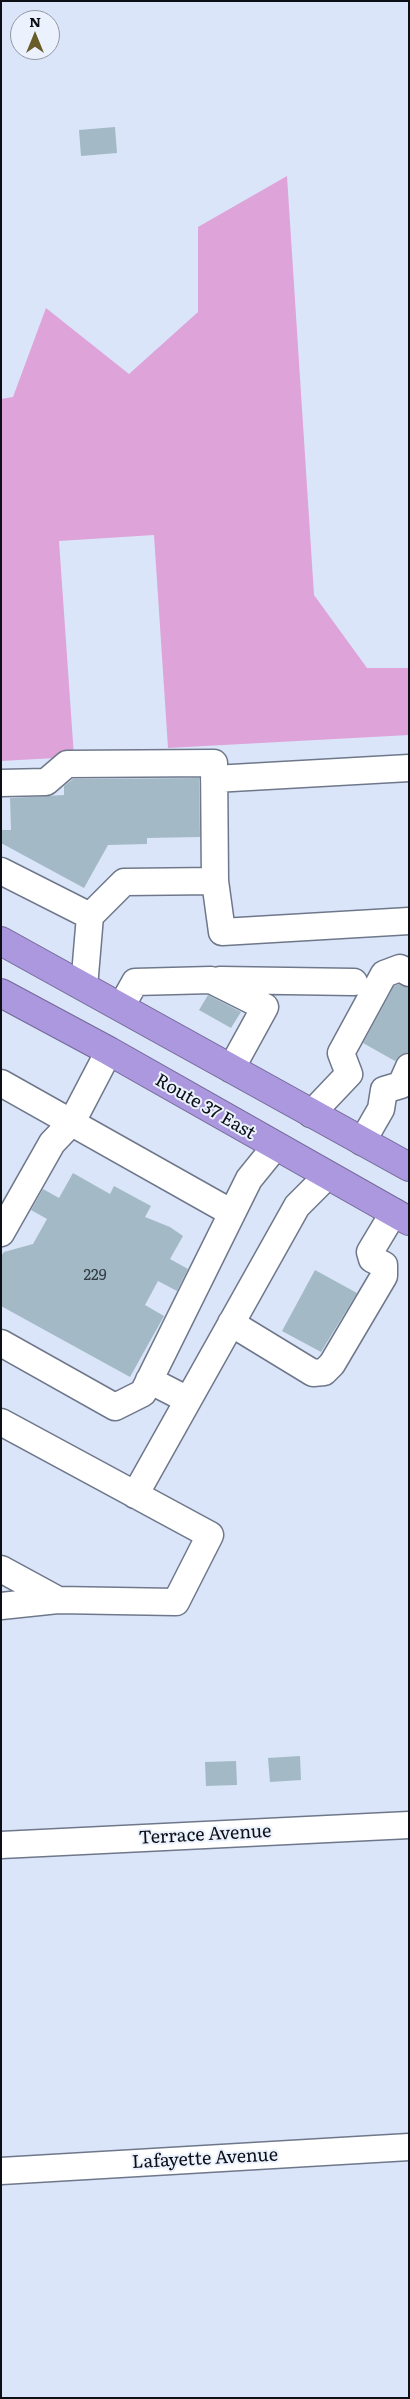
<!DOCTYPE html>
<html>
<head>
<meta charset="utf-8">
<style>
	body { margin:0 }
	#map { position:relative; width:410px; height:2399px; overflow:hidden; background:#dae5f9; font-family:Literata,serif }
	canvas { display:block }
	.frame { position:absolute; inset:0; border:2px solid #0c0f16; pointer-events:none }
	.north { position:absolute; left:10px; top:10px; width:50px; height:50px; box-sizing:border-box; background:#ebf2fe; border:1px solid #9297a1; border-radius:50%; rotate:0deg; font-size:14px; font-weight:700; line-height:20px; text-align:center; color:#0c0f16 }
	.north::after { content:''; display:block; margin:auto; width:18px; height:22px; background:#685d29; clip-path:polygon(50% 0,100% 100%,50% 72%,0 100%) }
</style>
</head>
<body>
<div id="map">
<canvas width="410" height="2399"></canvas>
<div class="frame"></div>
<div class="north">N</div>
</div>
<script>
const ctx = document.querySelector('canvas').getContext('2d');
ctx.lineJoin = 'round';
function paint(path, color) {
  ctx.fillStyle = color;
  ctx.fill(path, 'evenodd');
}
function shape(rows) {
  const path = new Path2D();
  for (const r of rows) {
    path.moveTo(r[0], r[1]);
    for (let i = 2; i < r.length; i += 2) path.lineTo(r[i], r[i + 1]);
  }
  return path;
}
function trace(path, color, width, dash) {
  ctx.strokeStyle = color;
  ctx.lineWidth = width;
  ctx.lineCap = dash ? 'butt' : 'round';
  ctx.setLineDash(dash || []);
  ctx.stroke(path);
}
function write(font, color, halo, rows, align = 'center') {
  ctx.font = font + ' Literata,serif';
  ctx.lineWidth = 4;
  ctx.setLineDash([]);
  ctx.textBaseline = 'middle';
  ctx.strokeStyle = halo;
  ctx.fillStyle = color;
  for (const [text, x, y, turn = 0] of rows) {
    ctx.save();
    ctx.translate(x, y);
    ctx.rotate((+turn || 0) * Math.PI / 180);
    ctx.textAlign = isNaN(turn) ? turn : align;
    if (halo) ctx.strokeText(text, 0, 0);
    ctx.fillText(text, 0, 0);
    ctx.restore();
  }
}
const green = shape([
	[287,176,314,595,367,668,409,668,409,735,168,748,154,535,59,541,74,757,1,761,1,399,13,397,46,308,129,374,198,312,198,227]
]);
const building = shape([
	[115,127,117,153,81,156,79,130],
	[199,778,200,837,147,838,147,844,108,845,84,888,1,843,1,830,11,830,10,798,64,795,64,786,73,779],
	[399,984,409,988,409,1052,401,1055,395,1061,363,1043,394,986],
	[208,995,241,1012,231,1028,199,1010],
	[73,1173,110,1194,114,1186,151,1206,145,1217,170,1227,183,1236,170,1259,188,1269,177,1291,158,1281,145,1305,164,1316,130,1377,1,1306,1,1256,4,1252,33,1244,47,1219,31,1210,43,1189,59,1198],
	[315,1270,357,1293,321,1352,282,1331],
	[300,1756,301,1780,270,1782,268,1758],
	[236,1761,237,1785,206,1786,205,1762]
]);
const minor = shape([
	[214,779,409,768],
	[1,783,46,782,67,764,214,763,215,881],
	[1,871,90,916],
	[220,980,354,982],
	[84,987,90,916,124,882,215,881,222,932,409,921],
	[121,1007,135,982,211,980,265,1007,231,1069],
	[1,1083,232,1213],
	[311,1114,349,1074,341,1053,384,974,400,968,409,973],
	[362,1142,381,1109,384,1090,401,1085,409,1067],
	[1,1233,52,1143,72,1122,109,1051],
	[231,1323,313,1373,324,1372,332,1364,384,1276,384,1265,372,1259,370,1252,394,1212],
	[1,1343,115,1407,143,1393,249,1179,275,1147],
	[149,1380,188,1400],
	[1,1422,210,1535,176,1602,58,1600,1,1569],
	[135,1495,297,1206,327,1176],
	[1,1606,58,1600],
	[1,1845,409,1825],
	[1,2171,409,2147]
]);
const highway = shape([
	[1,941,409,1167],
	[1,993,109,1051,409,1221]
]);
const numberNames = [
	["229",95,1276]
];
const streetNames = [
	["Route 37 East",205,1107,30],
	["Terrace Avenue",205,1835,-3],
	["Lafayette Avenue",205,2159,-3]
];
paint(green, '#dea3d8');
paint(building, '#a3bac6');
trace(minor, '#6f788a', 29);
trace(highway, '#736898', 30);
trace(minor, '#fff', 26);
trace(highway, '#ab98de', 28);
write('15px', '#323a42', null, numberNames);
write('18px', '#0c0f16', '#ebf2fe', streetNames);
</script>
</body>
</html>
